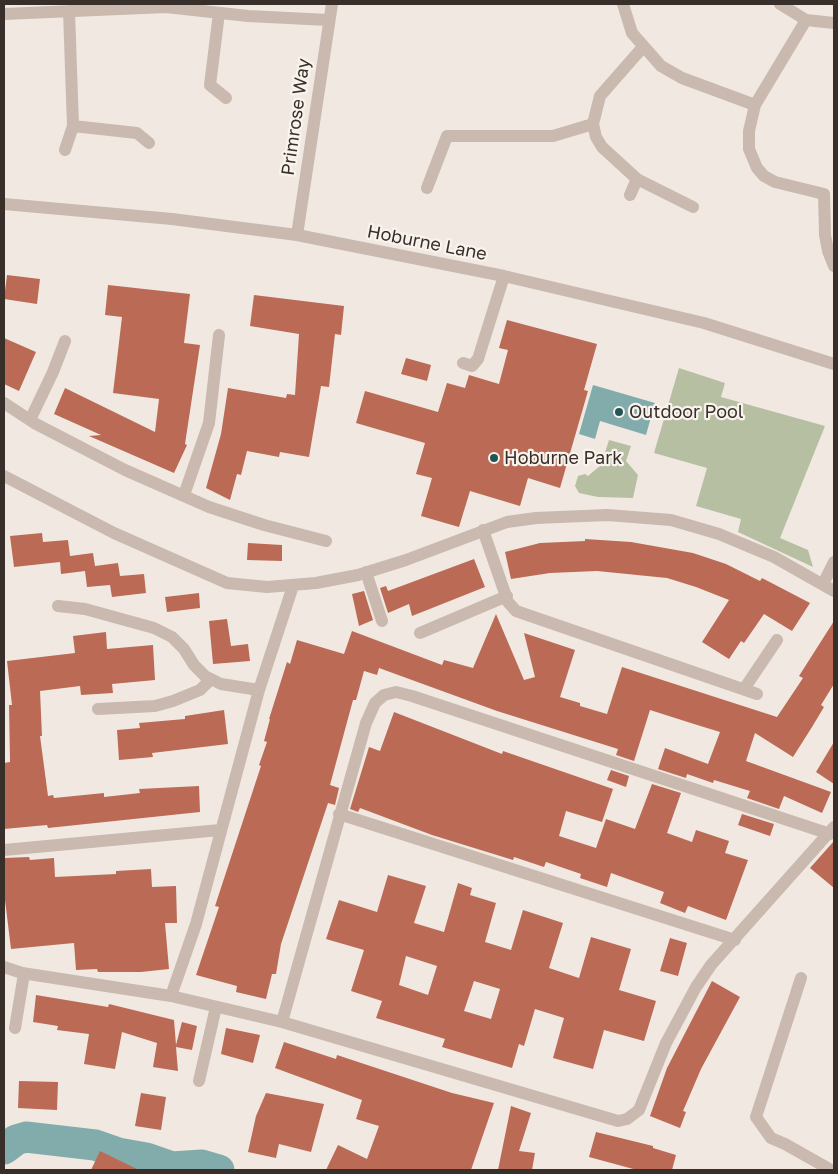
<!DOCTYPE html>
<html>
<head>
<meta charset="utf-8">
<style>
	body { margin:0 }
	#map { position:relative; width:838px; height:1174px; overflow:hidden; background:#f1e9e1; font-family:"Golos Text",sans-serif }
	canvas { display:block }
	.frame { position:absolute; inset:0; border:5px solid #382f2b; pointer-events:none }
</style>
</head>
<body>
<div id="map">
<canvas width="838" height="1174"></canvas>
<div class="frame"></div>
</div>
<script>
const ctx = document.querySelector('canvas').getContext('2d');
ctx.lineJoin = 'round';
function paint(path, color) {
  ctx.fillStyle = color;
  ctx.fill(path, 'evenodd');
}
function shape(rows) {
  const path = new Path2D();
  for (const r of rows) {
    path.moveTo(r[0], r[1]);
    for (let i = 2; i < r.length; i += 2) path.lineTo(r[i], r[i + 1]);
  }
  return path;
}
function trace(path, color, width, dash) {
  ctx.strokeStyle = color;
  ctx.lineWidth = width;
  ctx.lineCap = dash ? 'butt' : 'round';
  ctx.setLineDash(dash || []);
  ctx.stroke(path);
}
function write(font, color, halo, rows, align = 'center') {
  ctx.font = font + ' "Golos Text",sans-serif';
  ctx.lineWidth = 4.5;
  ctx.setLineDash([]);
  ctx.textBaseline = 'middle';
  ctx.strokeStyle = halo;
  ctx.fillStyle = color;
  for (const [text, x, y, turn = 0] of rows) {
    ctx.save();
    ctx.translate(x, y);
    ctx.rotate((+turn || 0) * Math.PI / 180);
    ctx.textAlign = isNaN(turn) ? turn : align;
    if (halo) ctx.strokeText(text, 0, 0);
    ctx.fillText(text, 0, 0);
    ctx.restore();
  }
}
const green = shape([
	[679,368,725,383,721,397,825,426,780,538,808,550,813,567,738,532,741,519,696,506,707,468,654,453],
	[609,440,631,446,626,461,638,475,633,498,598,497,579,493,575,486,578,476,585,474,588,476,601,465]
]);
const water = shape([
	[593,385,655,403,646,435,600,421,595,439,579,434]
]);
const river = shape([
	[4,1149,16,1140,26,1137,95,1145,118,1153,146,1158,172,1167,202,1165,219,1170]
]);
const building = shape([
	[7,275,40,279,37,304,4,299],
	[108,285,190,294,184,343,200,345,185,444,187,445,174,473,89,436,101,435,54,414,65,388,155,432,159,399,113,393,122,317,105,315],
	[254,295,344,306,341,335,335,334,329,387,321,386,309,457,280,452,279,457,247,451,241,475,237,474,230,500,206,488,221,434,228,388,286,398,287,394,295,395,299,334,250,326],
	[507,320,597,344,584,390,588,391,560,488,528,478,520,506,470,491,459,527,421,516,432,478,416,474,425,443,356,423,365,391,438,412,447,383,465,388,469,375,499,384,508,350,499,348],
	[4,338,36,352,19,391,4,384],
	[406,358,431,365,427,381,401,374],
	[42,533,43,542,68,540,70,556,93,553,95,566,118,563,120,576,144,574,146,593,112,597,110,585,87,587,85,571,61,574,60,562,14,567,10,536],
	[585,539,631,542,693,553,726,564,760,581,762,578,810,603,792,631,764,614,744,643,741,641,729,659,702,642,729,600,696,587,667,578,597,571,550,573,511,579,505,552,540,543,585,541],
	[248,543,282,545,282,561,247,560],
	[474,559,485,587,412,616,409,604,388,613,380,588,386,586,388,591],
	[364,591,373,620,359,626,352,594],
	[199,593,200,608,167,612,165,597],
	[496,614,524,680,535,677,524,633,575,650,560,697,580,703,580,706,607,714,622,667,777,717,803,678,799,676,834,621,834,684,821,705,824,707,812,727,793,757,755,733,746,761,831,792,822,813,784,796,779,809,747,798,750,791,714,780,713,783,687,774,686,778,658,769,665,748,708,764,720,732,694,724,650,710,634,761,616,755,618,749,497,711,379,668,377,675,364,671,356,700,353,700,330,785,339,788,335,805,328,803,281,944,276,974,272,974,266,999,236,992,237,986,196,975,219,907,215,906,261,766,259,765,267,742,264,741,270,719,269,719,287,662,290,664,297,640,344,654,352,631,442,665,444,660,473,668],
	[227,619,231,646,248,644,250,661,213,664,209,621],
	[106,632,107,649,153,645,155,680,112,684,113,693,81,695,80,686,40,691,42,736,40,736,48,796,53,795,54,798,104,793,104,797,140,793,139,789,199,786,200,812,48,828,47,825,4,829,4,763,10,762,9,705,12,705,7,661,75,653,73,636],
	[224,710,228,744,152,753,153,757,119,760,117,730,140,728,139,723,185,719,185,716],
	[394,712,502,754,503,751,613,789,602,822,566,811,559,836,596,848,606,819,635,829,652,784,681,793,667,833,692,842,696,830,729,841,725,853,748,860,726,920,688,906,685,913,660,903,664,892,611,873,607,887,580,878,581,874,546,862,544,867,514,857,513,860,432,835,360,808,358,812,350,809,369,747,380,751],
	[834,742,834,784,816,772],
	[611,770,629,776,626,787,607,780],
	[742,814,774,824,770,836,738,825],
	[834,841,834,888,810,868],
	[29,857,30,860,54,858,55,877,116,874,116,871,151,869,152,887,176,886,177,923,165,923,169,969,141,972,98,972,97,969,76,970,74,943,11,949,4,892,4,858],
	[388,875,426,886,414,923,444,932,458,883,472,888,470,895,496,903,485,942,511,950,523,910,563,923,549,968,579,978,591,937,631,949,619,990,656,1001,644,1041,604,1030,593,1069,553,1058,564,1018,535,1009,524,1046,519,1044,512,1068,442,1047,445,1039,376,1018,382,1001,351,991,364,950,326,939,339,900,377,912],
	[406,956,437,966,428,995,399,985],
	[474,981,500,989,491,1019,464,1011],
	[670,938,687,943,678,976,660,971],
	[712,981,740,997,701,1069,683,1111,686,1112,680,1128,650,1116,667,1068],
	[36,995,108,1007,109,1004,174,1020,176,1045,182,1022,197,1026,192,1050,176,1047,178,1071,153,1067,157,1043,122,1032,115,1069,84,1064,89,1034,57,1030,58,1026,33,1022],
	[226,1028,260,1035,253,1063,221,1054],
	[284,1042,336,1059,337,1055,452,1093,494,1103,471,1170,326,1170,338,1145,367,1159,379,1126,356,1119,362,1100,275,1068],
	[19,1081,58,1082,57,1110,18,1108],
	[141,1093,166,1097,161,1130,135,1126],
	[266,1093,324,1104,311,1152,279,1144,276,1158,248,1152,256,1116],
	[511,1106,531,1113,519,1151,535,1153,532,1170,498,1170],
	[596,1132,653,1146,653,1148,676,1155,672,1170,637,1170,589,1157],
	[100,1151,139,1170,91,1170]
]);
const minor = shape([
	[623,4,632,33,661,66,682,78,755,105],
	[780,4,806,20,755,105,749,131,749,149,757,168,764,176,775,182,824,194,825,235,828,251,834,266],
	[219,13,210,85,226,98],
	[4,14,166,7,248,16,328,20],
	[806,20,834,23],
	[643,47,600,96,593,124,596,137,602,147,637,179,693,207],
	[73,126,137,133,149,143],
	[65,150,73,126,69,11],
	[427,188,447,136,553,136,593,124],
	[630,195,637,179],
	[4,204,172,219,297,235,504,276,704,323,834,364],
	[297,235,332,4],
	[463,363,472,366,478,359,504,276],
	[4,403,36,424,125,470,209,507,264,525,326,541],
	[30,420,53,372,65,341],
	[4,476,114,533,227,583,267,587,316,583,358,575,406,560,507,522,536,518,607,515,671,520,719,534,774,557,834,591],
	[184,495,209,423,219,335],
	[483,530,508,602,516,611,757,694],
	[366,572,382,621],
	[823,584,834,562],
	[58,606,85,609,154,628,172,637,184,649,194,665,205,676,221,684,259,690],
	[420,633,507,596],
	[744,689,777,640],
	[98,709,155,706,173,701,200,690,211,679],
	[339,814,735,940],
	[4,850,220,830],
	[4,967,22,973,171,996,282,1022,618,1121,627,1119,639,1110,666,1043,696,987,711,965,834,827],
	[801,978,756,1117,771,1138,785,1144,831,1170],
	[171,996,196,924,259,690,293,586],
	[282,1022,366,723,375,703,384,695,396,692,412,696,830,834],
	[15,1028,24,974],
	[199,1081,216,1007]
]);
const markers = [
	[619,412,5,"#245556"],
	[494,458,5,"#245556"]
];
const streetNames = [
	["Primrose Way",296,117,-82],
	["Hoburne Lane",427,243,11]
];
const poiNames = [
	["Outdoor Pool",629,412],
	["Hoburne Park",504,458]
];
paint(green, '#b7bfa2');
paint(water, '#82acac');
trace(river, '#82acac', 31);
paint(building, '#bb6a55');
trace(minor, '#c9b9ae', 12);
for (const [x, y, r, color] of markers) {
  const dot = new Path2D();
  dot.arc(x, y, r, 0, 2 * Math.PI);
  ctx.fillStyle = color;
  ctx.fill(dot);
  trace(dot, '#f9f3ed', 2);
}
write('18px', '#382f2b', '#f9f3ed', streetNames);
write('18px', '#382f2b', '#f9f3ed', poiNames, 'left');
</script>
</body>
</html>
